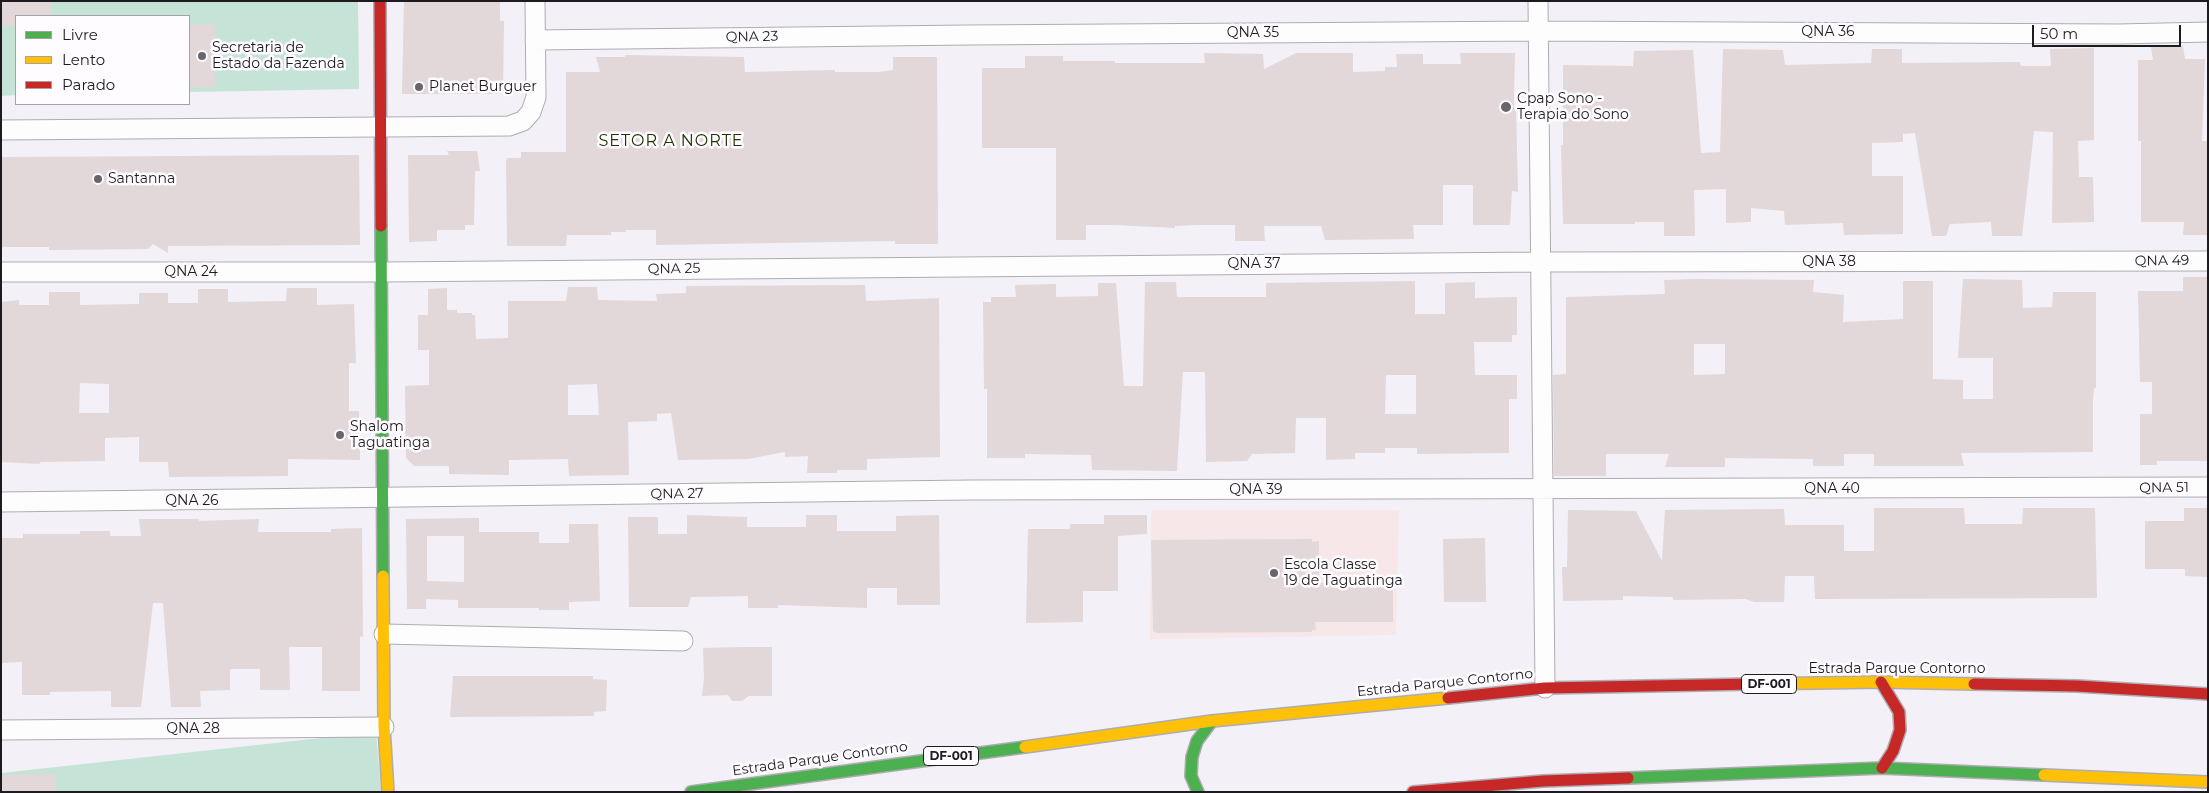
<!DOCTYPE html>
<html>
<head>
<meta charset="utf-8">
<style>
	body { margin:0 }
	#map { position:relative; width:2209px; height:793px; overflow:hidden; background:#f3f0f7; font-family:Montserrat,sans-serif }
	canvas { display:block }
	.frame { position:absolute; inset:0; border:2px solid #1e1b20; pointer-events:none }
	.legend { position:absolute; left:15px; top:15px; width:175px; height:90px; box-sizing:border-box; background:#fefcff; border:1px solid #a4a2a6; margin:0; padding:6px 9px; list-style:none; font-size:15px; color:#1e1b20 }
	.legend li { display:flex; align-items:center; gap:10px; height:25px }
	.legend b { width:25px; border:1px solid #a4a2a6 }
	.scale { position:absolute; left:2032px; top:25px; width:149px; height:22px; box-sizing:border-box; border:2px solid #1e1b20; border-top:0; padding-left:6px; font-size:15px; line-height:18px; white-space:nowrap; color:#1e1b20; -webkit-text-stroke:4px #fefcff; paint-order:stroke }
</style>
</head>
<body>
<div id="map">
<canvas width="2209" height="793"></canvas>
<div class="frame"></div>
<ul class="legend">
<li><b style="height:6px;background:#4caf50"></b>Livre</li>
<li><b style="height:6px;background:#ffc107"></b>Lento</li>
<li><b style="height:6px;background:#c62828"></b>Parado</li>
</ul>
<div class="scale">50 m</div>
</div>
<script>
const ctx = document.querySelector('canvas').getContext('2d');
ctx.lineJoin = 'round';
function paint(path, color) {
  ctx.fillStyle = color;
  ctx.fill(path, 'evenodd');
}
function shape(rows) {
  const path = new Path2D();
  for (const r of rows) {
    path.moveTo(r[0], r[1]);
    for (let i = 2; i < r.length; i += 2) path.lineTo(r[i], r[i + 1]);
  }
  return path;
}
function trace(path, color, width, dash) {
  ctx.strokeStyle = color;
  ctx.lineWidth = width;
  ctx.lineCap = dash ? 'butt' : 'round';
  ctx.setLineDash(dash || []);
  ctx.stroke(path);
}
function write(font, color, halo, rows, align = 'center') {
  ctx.font = font + ' Montserrat,sans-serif';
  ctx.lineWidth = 5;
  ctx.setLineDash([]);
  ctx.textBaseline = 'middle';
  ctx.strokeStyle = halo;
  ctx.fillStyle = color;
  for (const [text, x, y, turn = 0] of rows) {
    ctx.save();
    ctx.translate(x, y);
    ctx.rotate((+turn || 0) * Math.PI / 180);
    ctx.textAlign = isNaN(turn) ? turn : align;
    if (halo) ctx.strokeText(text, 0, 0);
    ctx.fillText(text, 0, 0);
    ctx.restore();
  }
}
const education = shape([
	[1151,510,1399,510,1396,635,1150,639]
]);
const green = shape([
	[1,1,358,1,359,89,189,92,189,16,16,16,16,95,1,96],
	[376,732,381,792,1,792,1,773]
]);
const building = shape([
	[1,1,51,1,51,16,16,16,16,26,1,26],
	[404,1,500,1,500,21,504,21,503,94,402,94],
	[215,24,215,87,189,87,189,25],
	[2183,46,2185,59,2205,59,2202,141,2208,141,2208,235,2183,235,2184,222,2141,222,2141,141,2138,141,2138,60,2153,60,2151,47],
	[2094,48,2094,140,2078,141,2079,177,2093,177,2094,222,2052,223,2053,132,2034,131,2022,236,1992,236,1991,222,1950,224,1946,236,1932,236,1915,133,1903,134,1903,142,1872,143,1872,176,1903,176,1903,234,1844,235,1843,223,1785,225,1784,211,1751,208,1751,222,1726,223,1726,189,1694,190,1695,236,1664,236,1664,222,1635,222,1635,224,1563,224,1561,145,1563,145,1563,65,1633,66,1634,51,1693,50,1701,153,1720,152,1723,49,1783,50,1785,65,1871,63,1872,49,1902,49,1902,63,2020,62,2021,66,2051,66,2050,49],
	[1204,53,1263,54,1264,69,1296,53,1353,53,1353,72,1385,71,1385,67,1397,67,1396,54,1423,54,1423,64,1461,64,1460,53,1515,53,1514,96,1514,107,1516,108,1518,192,1512,191,1510,225,1473,225,1473,185,1443,185,1443,225,1413,225,1414,239,1325,240,1321,226,1264,226,1265,241,1235,241,1235,225,1196,225,1175,226,1175,228,1116,225,1086,225,1086,240,1056,240,1056,148,982,148,982,68,1025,68,1025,56,1063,56,1063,61,1115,61,1115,63,1205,63],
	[625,55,744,57,745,72,835,70,835,72,878,72,893,70,893,57,937,57,938,244,895,244,895,241,656,245,656,230,626,230,626,232,611,232,611,235,567,235,566,246,507,246,506,160,508,158,521,158,521,152,566,152,566,72,600,72,596,57,625,57],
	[447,151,477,151,480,171,475,171,474,225,465,225,465,230,437,230,437,241,409,242,408,155,449,155],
	[359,155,360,245,168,246,168,253,153,244,148,249,49,250,49,247,1,247,1,157],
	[2183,277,2208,277,2208,461,2157,461,2157,465,2140,465,2140,414,2152,414,2152,382,2140,382,2138,291,2183,291],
	[1694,279,1814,280,1813,292,1844,295,1843,322,1903,319,1903,281,1933,281,1933,379,1963,380,1963,399,1993,399,1993,358,1958,358,1963,279,2022,280,2023,308,2052,307,2053,292,2096,292,2096,388,2094,388,2093,401,2093,452,1961,453,1964,466,1874,466,1874,454,1844,454,1844,466,1813,466,1813,459,1725,458,1725,467,1665,467,1669,454,1606,454,1606,476,1554,476,1553,375,1566,374,1566,297,1665,294,1664,280],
	[1694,344,1725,344,1725,374,1694,375],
	[1415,281,1415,314,1445,314,1445,283,1475,282,1475,298,1517,297,1517,335,1512,335,1512,342,1474,342,1475,375,1517,375,1517,399,1509,399,1509,453,1417,454,1417,448,1385,448,1385,453,1355,453,1355,459,1326,460,1326,418,1296,418,1295,453,1252,454,1247,461,1206,462,1205,372,1183,372,1177,471,1092,470,1091,455,1025,454,1025,458,987,458,987,389,984,389,983,302,991,302,991,297,1016,297,1015,285,1056,284,1056,297,1098,296,1098,283,1116,283,1124,386,1143,386,1145,282,1176,282,1177,297,1266,297,1266,283],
	[1386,375,1416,375,1416,414,1385,414],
	[865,285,866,301,939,298,940,457,867,459,867,470,837,470,837,473,807,473,808,456,785,457,785,452,748,459,678,460,671,413,657,414,657,421,628,422,629,475,569,476,568,459,509,460,509,475,449,474,449,466,414,466,406,458,405,386,429,385,429,350,418,350,418,315,428,315,428,289,447,288,447,310,457,310,457,313,472,313,472,315,475,315,476,339,508,338,508,301,566,301,568,287,597,287,598,300,657,301,656,294,686,293,686,286],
	[597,384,599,415,568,415,568,385],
	[287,288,317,288,317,305,354,304,356,363,349,363,349,411,359,411,360,460,288,459,288,476,169,477,168,462,139,462,139,437,105,438,105,461,41,462,39,464,1,462,1,302,19,300,19,305,49,305,49,292,80,292,80,305,139,304,139,293,168,293,168,303,198,303,198,289,228,289,228,302,286,301],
	[80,383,109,384,109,413,79,413],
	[1874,508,1964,508,1965,524,2022,524,2023,508,2095,508,2097,598,1815,599,1814,576,1785,576,1784,602,1755,602,1745,599,1673,600,1673,597,1623,596,1623,600,1563,601,1562,567,1567,567,1568,510,1636,511,1662,561,1665,510,1784,509,1785,525,1844,525,1844,551,1874,551],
	[2184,508,2208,508,2208,577,2185,576,2185,569,2145,569,2145,521,2184,521],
	[687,515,747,517,747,527,806,527,806,515,837,515,837,531,896,531,896,516,939,515,940,605,897,605,897,588,867,588,867,608,778,605,778,608,748,608,748,596,691,597,688,607,629,607,628,517,658,517,658,534,687,534],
	[1104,515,1147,515,1147,534,1118,536,1118,591,1083,591,1083,622,1026,623,1028,529,1070,529,1070,524,1104,524],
	[479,518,479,532,539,532,539,543,569,543,569,524,598,524,600,601,569,602,569,610,539,610,539,608,458,608,458,600,426,599,426,609,407,609,406,519],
	[427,536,464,536,464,582,427,581],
	[139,519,199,519,199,521,259,519,258,532,331,532,331,529,362,528,363,637,360,636,360,691,322,691,322,647,289,647,290,690,260,690,260,669,230,669,230,690,200,691,201,707,171,707,163,603,153,603,141,707,111,707,111,691,50,692,50,695,22,695,22,662,1,663,1,538,23,538,23,534,80,534,80,531,110,531,110,536,141,536],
	[1485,538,1486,602,1444,602,1443,539],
	[1312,539,1312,542,1319,541,1319,583,1393,582,1393,622,1315,622,1316,630,1312,630,1312,632,1157,633,1153,631,1151,540],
	[743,647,772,647,772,696,749,696,742,701,732,701,728,695,702,696,704,679,703,648],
	[453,676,593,676,593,679,607,680,606,711,594,712,594,716,450,717],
	[56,774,56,792,1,792,1,775]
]);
const street = shape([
	[1538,1,1545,688],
	[535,40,968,35,1539,31,2118,34,2208,32],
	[1,130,509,126,523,121,531,112,536,97,535,1],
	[1,272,382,272,1541,262,2208,261],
	[1,502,970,490,2208,487],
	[384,634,683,641],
	[1,730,384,727]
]);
const fast = shape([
	[381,226,383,576],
	[1628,778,1882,768,2044,775],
	[691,792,1025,747],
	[1198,792,1191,776,1192,757,1197,741,1212,721]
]);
const slow = shape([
	[383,576,384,727,388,792],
	[1753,684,1881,682,1974,684],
	[1025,747,1212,721,1448,698],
	[2044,775,2208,782]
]);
const jam = shape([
	[380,1,381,226],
	[1881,682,1899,712,1900,730,1893,751,1882,768],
	[1974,684,2077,686,2208,694],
	[1448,698,1545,688,1753,684],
	[1413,792,1543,781,1628,778]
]);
const markers = [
	[202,56,5,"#69666b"],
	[419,87,5,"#69666b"],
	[1506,107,6,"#69666b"],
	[98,179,5,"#69666b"],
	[340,435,5,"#69666b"],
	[1274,573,5,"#69666b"]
];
const shields = [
	[1769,684,55],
	[951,756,55]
];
const shieldNames = [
	["DF-001",1769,684],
	["DF-001",951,756]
];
const streetNames = [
	["QNA 36",1828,32],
	["QNA 35",1253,33],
	["QNA 23",752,37,-1],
	["QNA 49",2162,261,-1],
	["QNA 38",1829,262],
	["QNA 37",1254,264],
	["QNA 25",674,269,-1],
	["QNA 24",191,272],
	["QNA 51",2164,488,-1],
	["QNA 40",1832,489],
	["QNA 39",1256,490],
	["QNA 27",677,494,-1],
	["QNA 26",192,501],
	["Estrada Parque Contorno",1897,669],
	["Estrada Parque Contorno",1445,683,-6],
	["QNA 28",193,729],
	["Estrada Parque Contorno",820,759,-8]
];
const poiNames = [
	["Secretaria de",212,48],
	["Estado da Fazenda",212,64],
	["Planet Burguer",429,87],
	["Cpap Sono -",1517,99],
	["Terapia do Sono",1517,115],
	["Santanna",108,179],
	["Shalom",350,427],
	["Taguatinga",350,443],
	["Escola Classe",1284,565],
	["19 de Taguatinga",1284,581]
];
const quarterNames = [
	["SETOR A NORTE",671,141]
];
paint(education, '#f7e7e8');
paint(green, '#c6e3d8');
paint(building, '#e2d7d9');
trace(street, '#aeacb1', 21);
trace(fast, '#aeacb1', 14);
trace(slow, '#aeacb1', 14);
trace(jam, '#aeacb1', 14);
trace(street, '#fdfdfe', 19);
trace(fast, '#4caf50', 11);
trace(slow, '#ffc107', 11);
trace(jam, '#c62828', 11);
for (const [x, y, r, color] of markers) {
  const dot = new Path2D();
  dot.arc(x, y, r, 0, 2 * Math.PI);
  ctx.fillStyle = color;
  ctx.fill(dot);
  trace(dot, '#fefcff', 2);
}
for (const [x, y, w] of shields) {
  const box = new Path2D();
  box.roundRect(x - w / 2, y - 9.5, w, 19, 4);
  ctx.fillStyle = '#fefcff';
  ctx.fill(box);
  trace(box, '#1e1b20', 1);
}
write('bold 12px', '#1e1b20', null, shieldNames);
write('14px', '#1e1b20', '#fefcff', streetNames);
write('14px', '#1e1b20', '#fefcff', poiNames, 'left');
ctx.letterSpacing = '1px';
write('16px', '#203500', '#fefcff', quarterNames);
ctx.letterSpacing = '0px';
</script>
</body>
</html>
